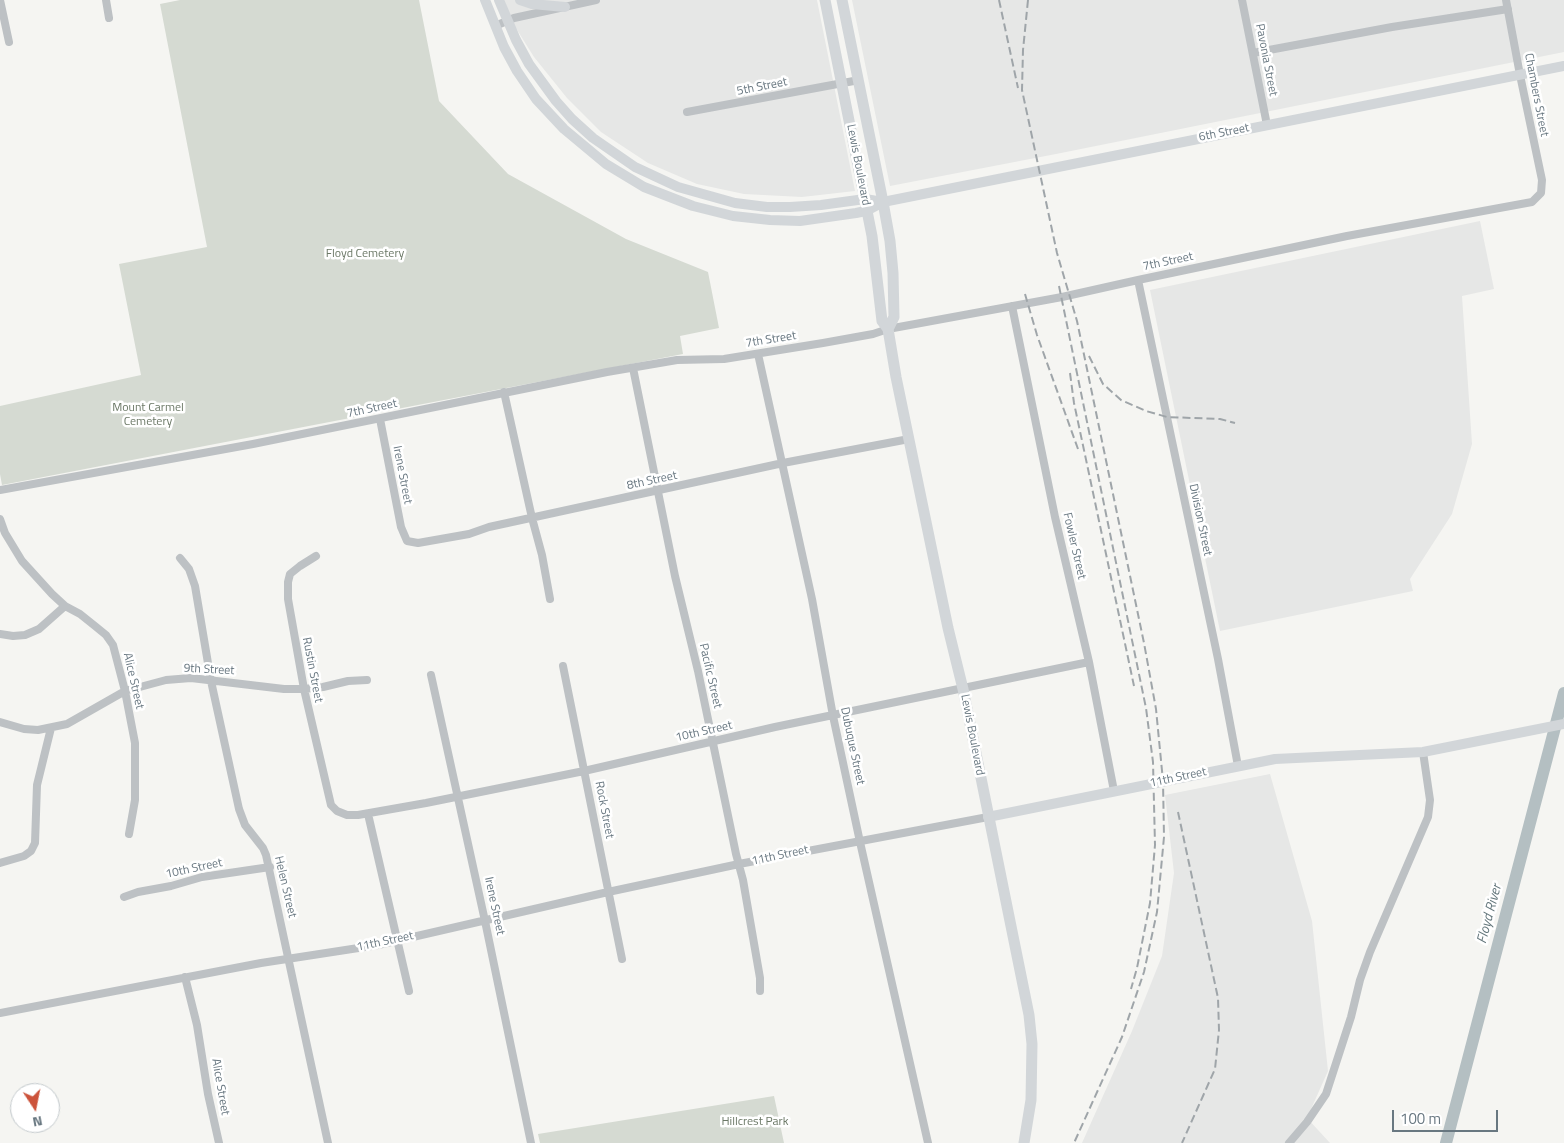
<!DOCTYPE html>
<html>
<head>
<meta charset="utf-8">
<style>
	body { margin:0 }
	#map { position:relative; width:1564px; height:1143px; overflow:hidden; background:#f5f5f2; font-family:"Titillium Web",sans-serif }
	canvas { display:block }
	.north { position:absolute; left:10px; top:1083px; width:50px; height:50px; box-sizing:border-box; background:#fff; border:1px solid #c3c9cc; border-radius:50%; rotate:169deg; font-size:14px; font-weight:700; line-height:20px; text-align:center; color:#687780 }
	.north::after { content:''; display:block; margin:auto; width:18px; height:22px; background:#cc533b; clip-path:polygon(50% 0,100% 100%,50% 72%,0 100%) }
	.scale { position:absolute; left:1392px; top:1110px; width:106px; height:22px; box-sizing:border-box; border:2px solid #687780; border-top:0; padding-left:6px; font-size:15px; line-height:18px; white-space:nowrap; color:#687780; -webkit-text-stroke:4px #fff; paint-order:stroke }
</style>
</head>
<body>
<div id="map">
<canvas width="1564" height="1143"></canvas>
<div class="north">N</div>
<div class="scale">100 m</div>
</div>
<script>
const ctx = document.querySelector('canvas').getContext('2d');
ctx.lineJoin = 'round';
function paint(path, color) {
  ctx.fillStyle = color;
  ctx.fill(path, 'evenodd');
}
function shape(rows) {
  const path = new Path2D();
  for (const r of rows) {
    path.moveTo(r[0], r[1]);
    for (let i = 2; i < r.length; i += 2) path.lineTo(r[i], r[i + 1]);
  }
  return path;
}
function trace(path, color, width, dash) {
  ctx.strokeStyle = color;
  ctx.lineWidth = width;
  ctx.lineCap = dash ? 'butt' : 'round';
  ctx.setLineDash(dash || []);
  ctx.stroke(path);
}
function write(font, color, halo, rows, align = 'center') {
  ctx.font = font + ' "Titillium Web",sans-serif';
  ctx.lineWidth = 5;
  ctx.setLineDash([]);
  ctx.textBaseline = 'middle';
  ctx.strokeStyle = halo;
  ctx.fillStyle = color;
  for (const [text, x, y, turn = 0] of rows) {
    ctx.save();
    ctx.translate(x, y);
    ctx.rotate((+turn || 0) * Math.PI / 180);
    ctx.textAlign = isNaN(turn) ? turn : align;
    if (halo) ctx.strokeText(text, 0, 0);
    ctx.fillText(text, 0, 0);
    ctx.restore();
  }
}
const built = shape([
	[504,0,817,0,855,191,802,197,744,194,697,184,648,163,601,132,567,98,534,57,514,25],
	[852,0,1564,0,1564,52,1056,154,890,186],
	[1480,221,1494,289,1462,296,1472,444,1452,514,1410,579,1413,591,1220,631,1150,290],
	[1270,774,1312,921,1328,1071,1307,1118,1330,1143,1082,1143,1132,1031,1162,956,1174,873,1165,795]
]);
const green = shape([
	[180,0,419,0,439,101,508,174,626,239,708,272,719,328,680,336,683,354,2,485,0,474,0,406,141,375,119,264,207,247,160,4],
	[774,1096,784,1143,540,1143,538,1134]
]);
const river = shape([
	[1446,1143,1564,693]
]);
const street = shape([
	[0,0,9,42],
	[106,0,109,18],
	[1242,0,1267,125],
	[495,26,514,18,596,0],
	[1253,53,1392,27,1508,9],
	[687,112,859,80],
	[1138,280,1218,659,1238,766],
	[1012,306,1055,517,1089,662,1114,791],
	[758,354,812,599,833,716,860,842,928,1143],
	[633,368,675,576,698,671,736,854,743,880,760,978,760,991],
	[504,392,532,518,542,555,550,599],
	[380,419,401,527,407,541,418,543,469,534,489,527,783,463,909,439],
	[0,490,253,444,607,372,677,360,724,359,823,343,873,334,888,329,1062,297,1138,280,1347,236,1532,202,1541,193,1542,180,1520,75,1506,0],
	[0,519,5,533,22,561,52,594,65,606,80,614,95,626,106,635,113,645,125,691,135,743,135,800,129,834],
	[316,556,300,566,290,574,288,582,288,599,304,689,331,805,337,811,347,815,358,815,426,803,584,771,775,727,1089,662],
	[180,558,189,569,195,586,211,681,239,809,245,825,263,848,266,855,328,1143],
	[0,634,13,636,25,635,39,629,65,606],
	[563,666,622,959],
	[431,675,485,921,531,1143],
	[0,722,24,729,38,730,67,724,125,691,166,680,191,678,284,689,304,689,323,687,348,681,367,680],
	[368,814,409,991],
	[0,863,24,856,31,851,35,843,37,785,51,728],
	[124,897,138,892,171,886,202,877,270,867],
	[185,977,197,1025,208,1094,219,1143],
	[0,1013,261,963,378,945,608,892,739,864,988,817],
	[1289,1143,1307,1122,1326,1094,1351,1017,1360,980,1370,952,1428,817,1430,800,1423,752]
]);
const secondary = shape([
	[485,0,504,47,517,71,536,99,564,129,606,164,644,187,693,206,733,216,770,220,800,221,856,213,866,211,883,202,1564,66],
	[499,0,516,40,529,64,556,101,572,119,593,138,635,167,678,187,735,203,767,207,790,207,821,205,865,199,883,202],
	[520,0,532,4,565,7],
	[988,817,1275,759,1423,752,1564,724]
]);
const primary = shape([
	[825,0,872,236,882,321,888,329,896,377,948,628,963,689,1029,1015,1032,1044,1031,1100,1024,1143],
	[842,0,883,202,890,241,893,273,894,317,888,329]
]);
const rail = shape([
	[999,0,1018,88],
	[1028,0,1023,50,1022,90,1057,253,1077,321,1144,643,1156,709,1163,781,1164,837,1157,912,1144,972,1122,1037,1074,1143],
	[1059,286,1146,708,1153,762,1155,845,1150,903,1137,968,1131,989],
	[1025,294,1037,335,1078,449],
	[1089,356,1103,384,1121,400,1146,411,1167,417,1220,419,1235,423],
	[1070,373,1074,403,1134,686],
	[1178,812,1218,998,1219,1030,1215,1069,1182,1143]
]);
const streetNames = [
	["Pavonia Street",1266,60,79],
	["5th Street",762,87,-11],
	["Chambers Street",1536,95,79],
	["6th Street",1224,133,-11],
	["Lewis Boulevard",858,165,79],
	["7th Street",1168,262,-12],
	["7th Street",771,340,-9],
	["7th Street",372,409,-12],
	["Irene Street",402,475,79],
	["8th Street",652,481,-12],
	["Division Street",1200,520,78],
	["Fowler Street",1074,546,77],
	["9th Street",209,670,3],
	["Rustin Street",312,670,79],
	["Pacific Street",710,676,77],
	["Alice Street",133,681,77],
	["10th Street",704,732,-13],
	["Lewis Boulevard",972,735,79],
	["Dubuque Street",852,746,78],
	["11th Street",1178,778,-12],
	["Rock Street",604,810,79],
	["11th Street",780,856,-12],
	["10th Street",194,869,-12],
	["Helen Street",285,887,77],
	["Irene Street",494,906,78],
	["11th Street",385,942,-12],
	["Alice Street",220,1087,80]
];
const parkNames = [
	["Floyd Cemetery",365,254],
	["Mount Carmel",148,408],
	["Cemetery",148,422],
	["Hillcrest Park",755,1122]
];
const waterNames = [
	["Floyd River",1490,914,-75]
];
paint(built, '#e6e7e6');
paint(green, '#d5dad2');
trace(river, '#b4bfc2', 12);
trace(street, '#bdc1c4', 8);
trace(secondary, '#d2d6d9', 10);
trace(primary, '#d2d6d9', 11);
trace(rail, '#9fa5a9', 2, [8, 4]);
write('12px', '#687780', '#fff', streetNames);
write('12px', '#6b7866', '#fff', parkNames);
write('italic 14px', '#64777c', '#fff', waterNames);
</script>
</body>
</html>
